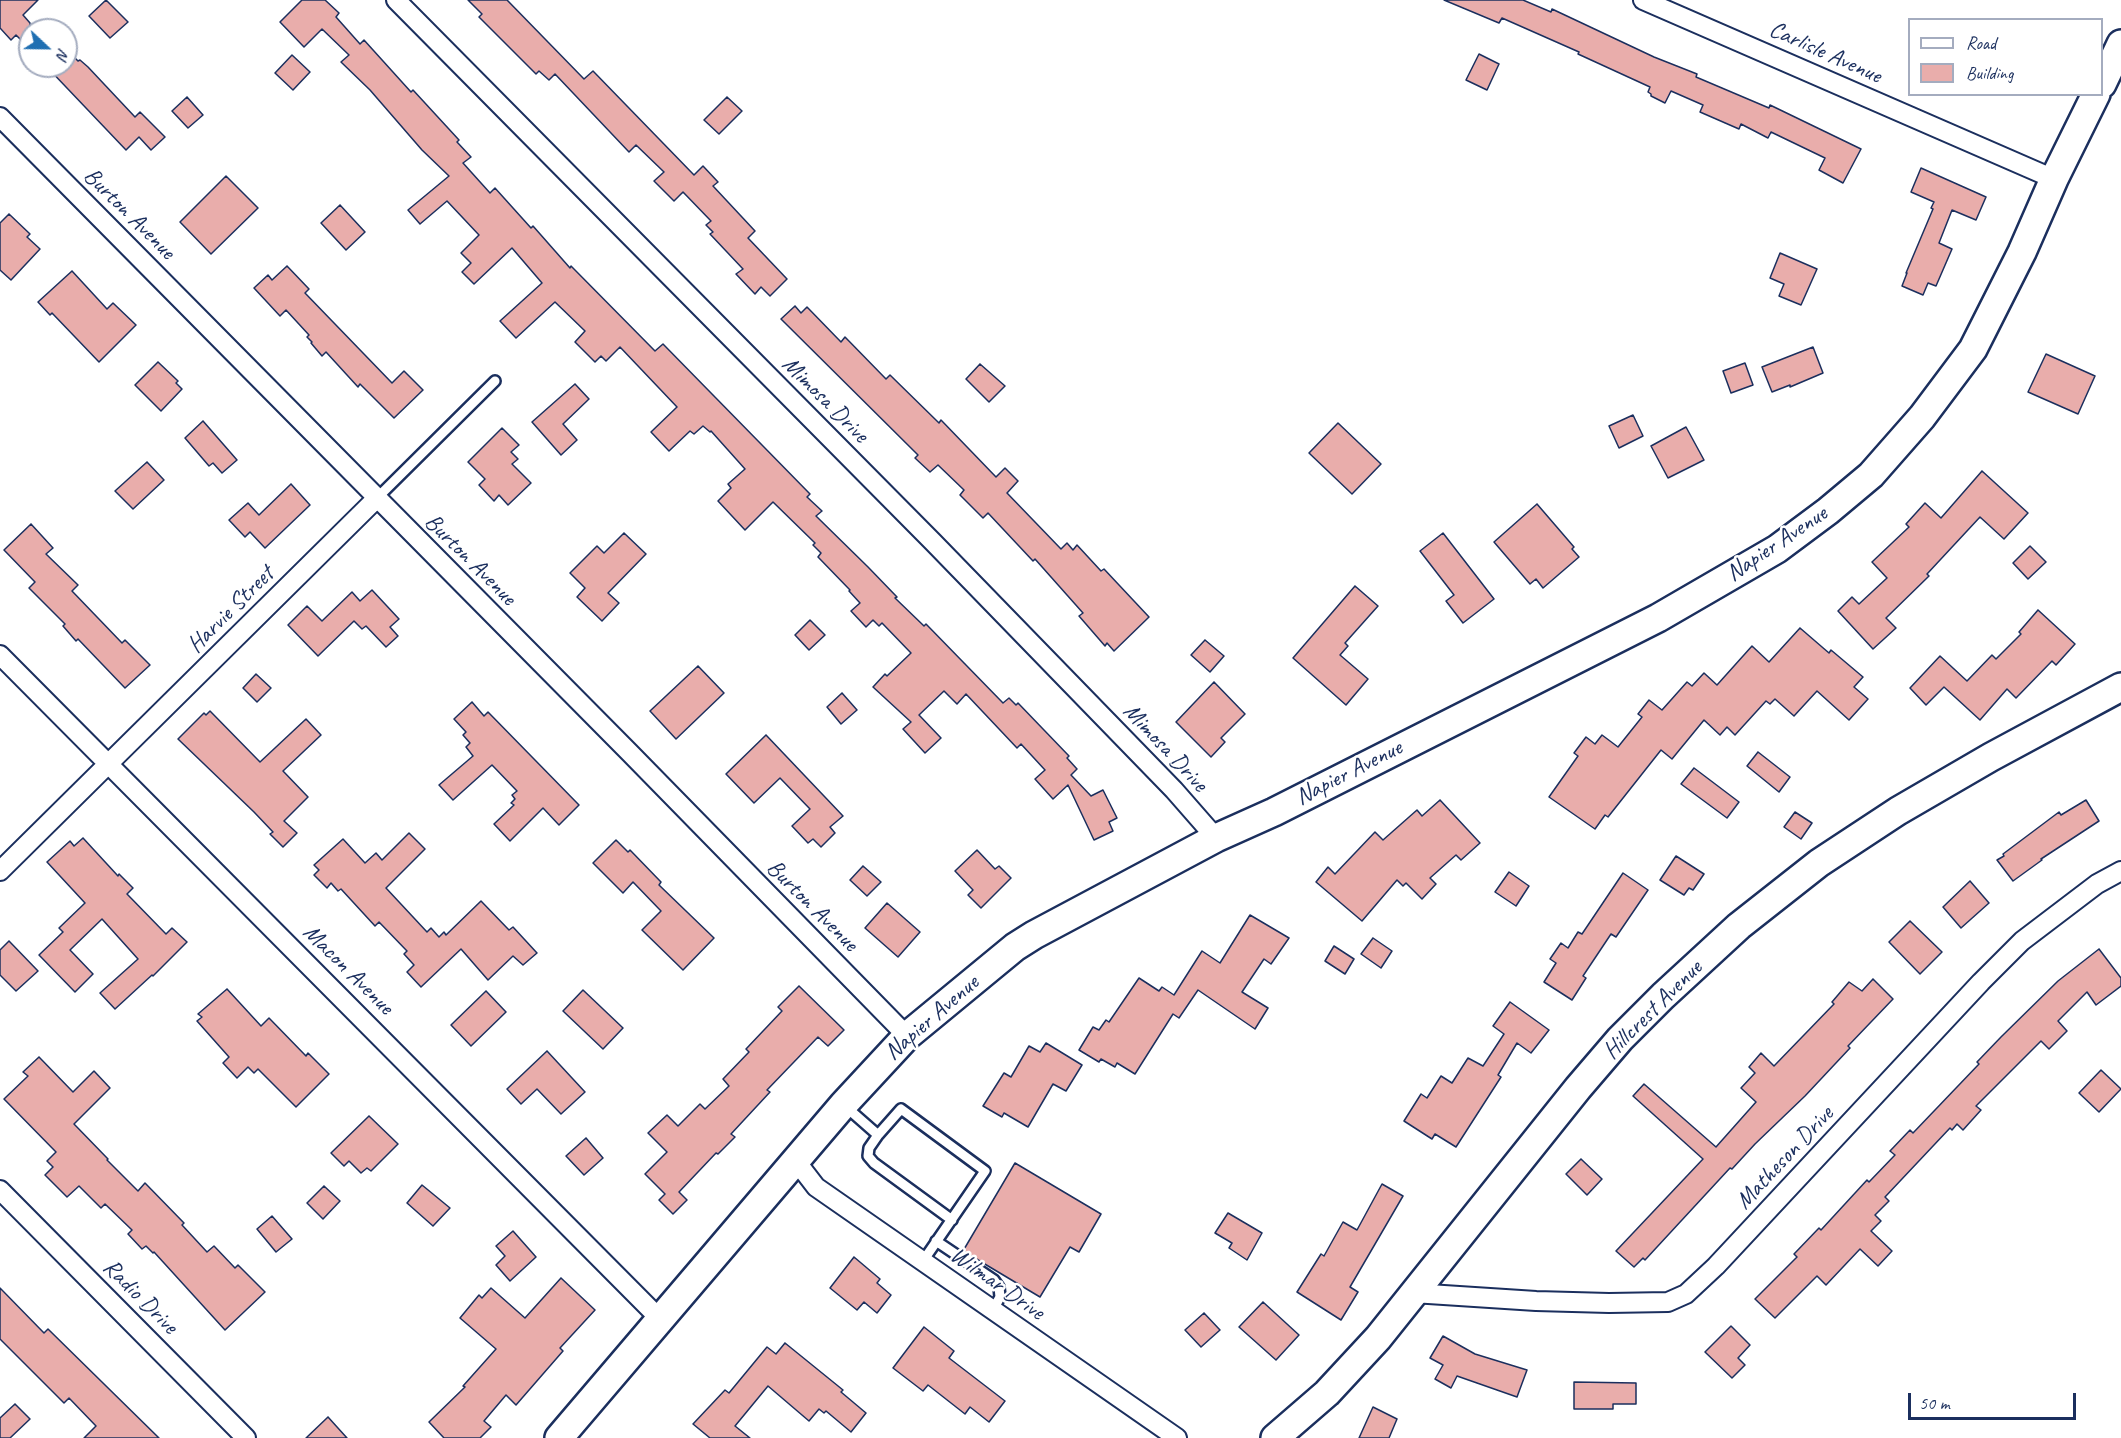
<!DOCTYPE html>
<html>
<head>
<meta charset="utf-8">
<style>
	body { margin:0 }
	#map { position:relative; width:2121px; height:1438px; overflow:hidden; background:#fff; font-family:Caveat,sans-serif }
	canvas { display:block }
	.legend { position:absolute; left:1908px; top:18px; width:195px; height:78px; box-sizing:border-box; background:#fff; border:2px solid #a4acbf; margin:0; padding:8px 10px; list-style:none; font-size:18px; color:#1b2f5e }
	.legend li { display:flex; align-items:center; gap:12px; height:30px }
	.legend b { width:30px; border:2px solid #a4acbf }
	.north { position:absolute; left:18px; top:18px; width:60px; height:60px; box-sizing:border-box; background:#fff; border:2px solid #a4acbf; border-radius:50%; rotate:112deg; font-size:16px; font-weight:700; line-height:24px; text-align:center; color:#1b2f5e }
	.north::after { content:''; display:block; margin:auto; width:21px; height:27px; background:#1f6fb2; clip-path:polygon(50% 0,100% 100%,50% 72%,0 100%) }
	.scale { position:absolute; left:1908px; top:1393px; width:168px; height:27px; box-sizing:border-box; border:3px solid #1b2f5e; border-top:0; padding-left:8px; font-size:18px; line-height:21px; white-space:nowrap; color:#1b2f5e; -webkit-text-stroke:4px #fff; paint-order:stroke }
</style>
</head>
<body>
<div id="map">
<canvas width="2121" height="1438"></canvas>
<ul class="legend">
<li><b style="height:8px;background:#fff"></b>Road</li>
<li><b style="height:16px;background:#e9adab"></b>Building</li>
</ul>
<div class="north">N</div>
<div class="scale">50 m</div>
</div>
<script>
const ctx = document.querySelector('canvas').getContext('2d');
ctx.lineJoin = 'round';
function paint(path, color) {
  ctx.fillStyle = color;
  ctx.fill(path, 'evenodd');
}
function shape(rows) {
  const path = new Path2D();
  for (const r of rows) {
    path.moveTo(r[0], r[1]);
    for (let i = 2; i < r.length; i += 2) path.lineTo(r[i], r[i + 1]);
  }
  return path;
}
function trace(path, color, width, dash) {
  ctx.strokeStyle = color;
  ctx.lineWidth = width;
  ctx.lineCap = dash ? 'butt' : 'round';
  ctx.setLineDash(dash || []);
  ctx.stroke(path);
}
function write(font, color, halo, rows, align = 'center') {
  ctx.font = font + ' Caveat,sans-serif';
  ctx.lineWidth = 5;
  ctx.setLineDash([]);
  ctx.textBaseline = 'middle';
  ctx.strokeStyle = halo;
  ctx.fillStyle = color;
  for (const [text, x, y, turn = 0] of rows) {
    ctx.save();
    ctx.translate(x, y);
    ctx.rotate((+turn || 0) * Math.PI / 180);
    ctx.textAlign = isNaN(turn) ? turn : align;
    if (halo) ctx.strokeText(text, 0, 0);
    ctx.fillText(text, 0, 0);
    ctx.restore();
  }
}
const building = shape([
	[0,0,38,0,23,15,30,23,30,49,16,35,11,40,0,28,0,0],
	[106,0,128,22,110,38,89,16,106,0],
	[302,0,325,0,339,13,336,17,360,44,364,40,411,92,413,90,459,140,457,142,471,157,463,163,490,193,495,188,531,228,533,226,570,268,571,266,655,351,663,344,810,494,807,497,822,511,816,516,868,567,897,597,895,598,924,626,926,624,1003,703,1009,698,1016,705,1018,703,1069,756,1067,758,1077,769,1071,775,1091,796,1103,790,1117,818,1109,822,1113,831,1094,840,1068,785,1053,799,1035,779,1045,770,1021,744,1017,748,966,694,957,704,944,691,919,715,941,738,925,753,903,729,911,722,873,687,885,674,887,676,911,653,882,623,879,626,873,620,866,627,851,611,860,603,849,591,850,590,818,557,821,553,813,545,815,543,773,502,745,530,718,501,731,488,728,484,745,469,711,431,710,432,703,426,694,434,690,431,669,451,651,432,677,407,620,347,606,361,601,356,595,362,575,342,585,331,555,302,516,338,500,321,542,283,512,248,474,284,462,272,471,263,461,253,479,235,447,201,420,224,408,210,449,176,422,150,370,90,341,62,349,55,322,29,304,47,280,22,302,0],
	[468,0,507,0,584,79,593,71,694,175,703,166,718,182,713,186,755,231,748,238,787,279,770,296,761,287,755,294,736,274,743,269,710,234,713,232,706,225,711,221,683,192,674,201,654,181,664,172,636,145,629,152,555,74,549,80,539,71,536,74,479,17,482,14,468,0],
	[1444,0,1523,0,1551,12,1552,9,1654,57,1697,74,1696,77,1769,108,1770,105,1861,149,1843,183,1819,170,1825,158,1771,132,1768,138,1741,124,1739,129,1700,112,1703,105,1671,91,1665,103,1651,96,1651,94,1648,92,1650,87,1578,54,1579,52,1502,18,1499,23,1444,0],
	[66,49,78,61,80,60,88,67,135,117,140,112,165,137,151,150,139,137,126,150,46,66,66,66,66,49],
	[1479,54,1499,64,1487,90,1466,80,1479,54],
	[292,55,310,72,293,90,275,73,292,55],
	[187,97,203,115,188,128,172,111,187,97],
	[727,97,742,111,719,134,704,120,727,97],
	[1921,168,1986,197,1976,220,1952,210,1939,243,1952,249,1936,286,1928,283,1923,295,1902,286,1907,273,1906,273,1933,209,1931,208,1934,202,1911,192,1921,168],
	[226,176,258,208,211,254,180,222,226,176],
	[340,205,365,232,346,250,321,223,340,205],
	[9,214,30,234,27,237,40,249,11,280,0,270,0,223,9,214],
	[1780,253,1817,269,1801,305,1779,296,1784,284,1770,278,1780,253],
	[287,266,309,289,305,293,392,383,404,371,423,390,394,418,360,384,358,387,326,352,322,356,311,343,312,342,307,337,309,335,286,310,280,316,254,288,268,275,272,280,287,266],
	[72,271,107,309,113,303,136,325,99,362,52,313,50,315,38,302,72,271],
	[795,306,801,313,807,307,841,342,845,337,886,379,890,375,939,423,941,420,996,477,1005,468,1018,481,1007,493,1061,549,1067,543,1073,550,1077,545,1101,571,1104,569,1149,617,1114,651,1107,643,1105,646,1079,616,1083,613,1035,559,1033,561,988,513,983,518,960,495,964,490,938,465,930,472,915,458,918,455,781,319,795,306],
	[1813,347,1823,373,1790,387,1790,385,1772,392,1762,367,1813,347],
	[2046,354,2095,376,2078,414,2028,392,2046,354],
	[158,362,178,381,176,383,182,389,161,411,135,385,158,362],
	[1745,363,1753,385,1731,393,1723,371,1745,363],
	[980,364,1005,386,989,402,966,379,980,364],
	[575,384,589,399,563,424,577,440,561,455,532,422,575,384],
	[1633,415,1643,436,1619,448,1609,426,1633,415],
	[203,421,237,460,222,473,213,463,209,466,185,438,203,421],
	[1338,423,1381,464,1352,494,1309,453,1338,423],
	[1686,427,1704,460,1668,478,1651,446,1686,427],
	[502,428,519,445,511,452,518,459,512,464,531,483,508,505,499,495,494,501,479,485,485,479,468,462,502,428],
	[147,462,164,480,133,509,115,491,147,462],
	[1982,471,2028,513,2004,539,1980,517,1927,574,1929,576,1886,618,1896,628,1873,649,1838,611,1852,597,1859,604,1887,578,1872,562,1909,527,1906,524,1925,503,1941,518,1982,471],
	[291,484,310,505,265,548,250,532,245,537,229,520,248,503,259,515,291,484],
	[1537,504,1574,547,1572,549,1579,557,1543,588,1536,579,1530,584,1494,542,1537,504],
	[31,524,53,548,46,554,78,585,72,591,122,643,125,640,150,665,125,688,78,639,76,641,63,626,65,624,29,588,35,582,4,550,31,524],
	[624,533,646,554,608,593,619,603,602,621,577,597,585,588,570,573,597,546,604,553,624,533],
	[1443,533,1494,599,1463,623,1446,601,1454,595,1420,551,1443,533],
	[2030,546,2046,562,2028,579,2013,563,2030,546],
	[1355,586,1378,606,1345,643,1348,646,1340,655,1368,679,1346,705,1293,658,1355,586],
	[372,590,399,619,390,627,398,636,386,647,366,626,362,629,354,621,318,656,288,625,307,606,322,621,352,592,360,601,372,590],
	[2038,610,2075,644,2056,665,2052,661,2016,698,2007,689,1980,720,1944,687,1926,705,1910,688,1940,656,1967,681,1992,655,1996,659,2021,634,2019,632,2038,610],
	[810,620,825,635,809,650,795,635,810,620],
	[1800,628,1829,653,1831,650,1863,677,1854,687,1868,699,1849,720,1817,691,1794,716,1775,699,1770,704,1766,701,1735,735,1727,727,1720,735,1704,720,1672,759,1661,750,1608,817,1605,815,1595,829,1549,797,1578,756,1574,753,1586,737,1595,744,1602,735,1618,747,1642,717,1638,714,1649,700,1662,710,1687,682,1692,686,1704,673,1717,685,1752,646,1769,662,1800,628],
	[1205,640,1224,656,1210,672,1191,655,1205,640],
	[698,666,724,693,676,739,650,711,698,666],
	[256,674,271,688,257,702,243,688,256,674],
	[1214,682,1245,714,1221,738,1225,742,1211,757,1176,722,1214,682],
	[842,693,857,710,841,724,827,707,842,693],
	[472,702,484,716,488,712,579,805,559,825,543,808,510,841,494,824,514,805,511,803,515,799,512,795,517,791,492,765,453,800,439,785,473,756,466,747,470,743,463,735,466,732,454,719,472,702],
	[210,711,260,762,306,719,321,735,283,771,308,797,284,821,297,833,283,847,270,834,273,832,254,812,178,739,204,713,206,715,210,711],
	[766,735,843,816,830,827,835,833,821,847,813,839,808,843,792,826,810,809,780,778,754,803,726,774,766,735],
	[1758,752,1790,777,1779,792,1747,766,1758,752],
	[1694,768,1739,802,1727,818,1681,784,1694,768],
	[1440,800,1480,843,1461,860,1456,855,1430,878,1436,884,1422,899,1406,883,1403,886,1397,880,1362,921,1316,882,1328,867,1335,874,1375,832,1383,840,1417,810,1422,816,1440,800],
	[2086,800,2099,821,2041,859,2042,860,2013,881,1997,860,2004,856,2003,854,2059,812,2061,815,2086,800],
	[1795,812,1812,823,1801,839,1784,827,1795,812],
	[409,833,425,849,386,888,427,932,431,928,439,937,444,932,446,935,481,901,509,930,513,927,537,953,523,965,513,956,488,980,461,949,421,987,407,972,414,965,404,954,407,951,379,922,375,926,341,889,338,891,331,883,327,888,314,875,319,870,314,865,343,839,365,863,376,853,382,860,409,833],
	[83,838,118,876,119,874,133,888,127,894,166,934,172,928,187,942,153,976,152,975,115,1009,100,993,138,959,102,919,70,950,93,974,75,992,39,955,63,932,59,928,85,903,47,862,70,841,74,846,83,838],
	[616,840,628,852,630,850,661,882,659,885,714,938,683,970,642,930,661,911,633,882,623,893,593,863,616,840],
	[977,850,995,869,999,866,1011,878,981,908,968,895,973,890,955,871,977,850],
	[1676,856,1704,874,1693,890,1689,888,1684,895,1660,880,1676,856],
	[863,866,881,882,867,896,850,880,863,866],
	[1509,872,1529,886,1516,906,1495,892,1509,872],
	[1623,873,1648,890,1616,937,1611,934,1583,976,1586,978,1572,1000,1544,982,1556,963,1550,959,1561,943,1568,948,1578,932,1582,934,1623,873],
	[1970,881,1989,903,1961,928,1943,907,1970,881],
	[887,903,920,932,898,957,865,928,887,903],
	[1250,915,1289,938,1271,964,1264,959,1242,992,1268,1008,1255,1029,1198,990,1179,1018,1173,1014,1135,1074,1117,1063,1115,1067,1101,1059,1099,1062,1079,1050,1093,1027,1099,1030,1106,1020,1109,1022,1139,978,1159,991,1162,987,1174,995,1202,951,1220,963,1250,915],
	[1910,921,1942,952,1920,974,1889,942,1910,921],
	[1373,938,1392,951,1381,968,1361,954,1373,938],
	[9,941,38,971,16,991,0,975,0,950,9,941],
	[1334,946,1354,959,1345,974,1325,961,1334,946],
	[2099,949,2121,978,2121,986,2096,1005,2087,992,2058,1021,2067,1031,2049,1049,2041,1041,1976,1106,1981,1110,1963,1130,1957,1124,1952,1130,1950,1128,1885,1197,1889,1201,1875,1215,1881,1221,1871,1231,1892,1251,1878,1266,1860,1249,1826,1285,1817,1276,1775,1318,1755,1299,1797,1257,1794,1254,1819,1228,1821,1230,1867,1180,1869,1182,1895,1155,1890,1151,1910,1130,1913,1133,1979,1064,1977,1062,2001,1037,2058,981,2099,949],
	[1873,979,1893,999,1848,1046,1850,1048,1805,1096,1755,1144,1732,1169,1730,1168,1645,1260,1643,1258,1634,1267,1616,1251,1703,1159,1633,1096,1644,1084,1716,1147,1756,1102,1741,1088,1755,1073,1749,1067,1761,1053,1774,1066,1834,1004,1832,1002,1849,982,1862,991,1873,979],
	[799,986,844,1030,828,1046,818,1037,767,1090,770,1092,731,1134,735,1137,718,1154,716,1153,679,1192,687,1200,673,1214,659,1200,665,1194,645,1174,667,1152,648,1133,667,1115,678,1126,700,1104,705,1109,729,1086,723,1079,749,1052,746,1049,782,1011,778,1007,799,986],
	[227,989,261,1026,269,1018,306,1056,308,1053,329,1074,296,1107,258,1069,254,1073,248,1067,237,1078,223,1063,229,1057,197,1021,202,1017,198,1014,227,989],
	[583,990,623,1028,603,1049,563,1011,583,990],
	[486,991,506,1012,471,1046,451,1025,486,991],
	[1510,1002,1549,1030,1531,1053,1517,1043,1498,1075,1501,1077,1456,1147,1435,1134,1432,1139,1404,1121,1421,1094,1427,1098,1441,1076,1452,1083,1468,1058,1483,1066,1504,1034,1493,1026,1510,1002],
	[1046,1043,1082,1065,1066,1091,1053,1084,1028,1127,1004,1113,1002,1117,983,1106,1004,1073,1011,1077,1029,1046,1040,1052,1046,1043],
	[547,1051,585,1092,561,1114,537,1089,521,1104,507,1089,547,1051],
	[39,1057,73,1092,94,1071,110,1088,74,1124,108,1159,107,1160,138,1191,145,1183,184,1223,182,1225,207,1252,214,1246,235,1268,238,1265,265,1292,225,1330,154,1252,153,1253,146,1246,142,1249,128,1234,132,1230,105,1204,101,1208,79,1186,67,1197,45,1175,53,1167,47,1161,56,1152,4,1099,28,1076,23,1072,39,1057],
	[2101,1070,2121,1089,2099,1112,2079,1093,2101,1070],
	[369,1116,398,1144,371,1171,367,1168,361,1173,349,1161,344,1166,331,1153,369,1116],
	[586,1138,603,1158,584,1175,566,1156,586,1138],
	[1581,1159,1602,1179,1587,1195,1566,1174,1581,1159],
	[1015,1163,1101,1214,1079,1252,1070,1247,1040,1297,963,1251,1015,1163],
	[1382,1184,1403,1196,1350,1287,1358,1292,1341,1320,1297,1292,1321,1254,1324,1256,1343,1222,1357,1230,1382,1184],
	[422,1185,450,1208,433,1226,407,1203,422,1185],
	[324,1186,340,1201,323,1219,307,1203,324,1186],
	[1228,1213,1262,1233,1247,1260,1229,1248,1232,1243,1215,1233,1228,1213],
	[272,1216,292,1239,276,1252,257,1229,272,1216],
	[513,1231,536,1257,510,1281,496,1265,505,1256,496,1246,513,1231],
	[854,1257,880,1279,877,1283,891,1295,877,1313,864,1302,857,1310,830,1288,854,1257],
	[561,1278,595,1310,560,1348,563,1351,516,1405,506,1395,484,1421,491,1427,480,1438,444,1438,429,1422,465,1387,463,1386,496,1349,460,1318,479,1295,482,1298,491,1288,525,1318,561,1278],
	[0,1288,44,1333,48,1329,159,1438,84,1438,96,1426,69,1398,64,1403,0,1339,0,1288],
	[1263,1302,1299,1335,1276,1360,1239,1327,1263,1302],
	[1204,1313,1220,1330,1201,1347,1185,1330,1204,1313],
	[1731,1326,1750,1345,1738,1358,1745,1365,1732,1378,1705,1352,1731,1326],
	[924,1327,954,1351,949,1358,1005,1401,989,1422,970,1407,965,1414,928,1385,923,1391,893,1368,924,1327],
	[1443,1336,1475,1354,1527,1370,1517,1397,1457,1376,1451,1388,1435,1379,1443,1365,1430,1358,1443,1336],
	[785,1343,843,1390,841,1392,866,1413,851,1432,826,1411,824,1413,819,1409,809,1421,768,1386,735,1426,750,1438,710,1438,693,1424,725,1390,729,1393,767,1347,776,1354,785,1343],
	[1574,1382,1636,1383,1636,1404,1613,1404,1613,1409,1574,1409,1574,1382],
	[15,1404,30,1419,10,1438,0,1438,0,1418,15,1404],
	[1373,1407,1397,1419,1389,1438,1359,1438,1373,1407],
	[328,1417,347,1438,306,1438,328,1417]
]);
const lane = shape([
	[376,499,495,381],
	[845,1106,878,1135,901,1109,985,1171,923,1261],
	[878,1135,869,1148,868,1156,874,1163,952,1220],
	[936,1241,994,1280,999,1287,1000,1297,993,1310]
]);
const street = shape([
	[396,0,933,542,1174,790,1216,838],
	[1643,0,2054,179],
	[0,117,629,752,907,1036],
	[0,655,661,1320],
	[0,871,376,499],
	[796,1161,816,1187,1177,1438],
	[0,1190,246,1438],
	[1413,1293,1536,1301,1609,1303,1668,1302,1686,1294,1716,1266,1981,982,2022,941,2097,884,2121,871]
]);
const secondary = shape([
	[2102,84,2121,44],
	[559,1438,843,1105,907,1036,1015,947,1034,935,1216,838,1274,812,1658,618,1777,549,1828,511,1871,475,1922,417,1973,349,2022,252,2054,179,2096,94],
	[1275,1438,1327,1393,1378,1338,1578,1088,1620,1039,1663,996,1739,926,1819,863,1898,811,1991,757,2121,687]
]);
const streetNames = [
	["Carlisle Avenue",1825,53,24],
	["Burton Avenue",129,214,45],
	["Mimosa Drive",825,400,45],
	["Napier Avenue",1777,544,-34],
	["Burton Avenue",470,560,45],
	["Harvie Street",231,610,-45],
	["Mimosa Drive",1165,748,47],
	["Napier Avenue",1349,773,-27],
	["Burton Avenue",812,906,45],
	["Macon Avenue",348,970,45],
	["Hillcrest Avenue",1653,1010,-45],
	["Napier Avenue",932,1018,-41],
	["Matheson Drive",1785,1158,-47],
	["Wilmar Drive",997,1284,35],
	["Radio Drive",140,1297,45]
];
paint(building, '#e9adab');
trace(building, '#1b2f5e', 1.5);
trace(lane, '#1b2f5e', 14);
trace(street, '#1b2f5e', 22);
trace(secondary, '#1b2f5e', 32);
trace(lane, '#fff', 9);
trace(street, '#fff', 18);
trace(secondary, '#fff', 27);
write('24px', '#1b2f5e', '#fff', streetNames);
</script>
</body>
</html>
